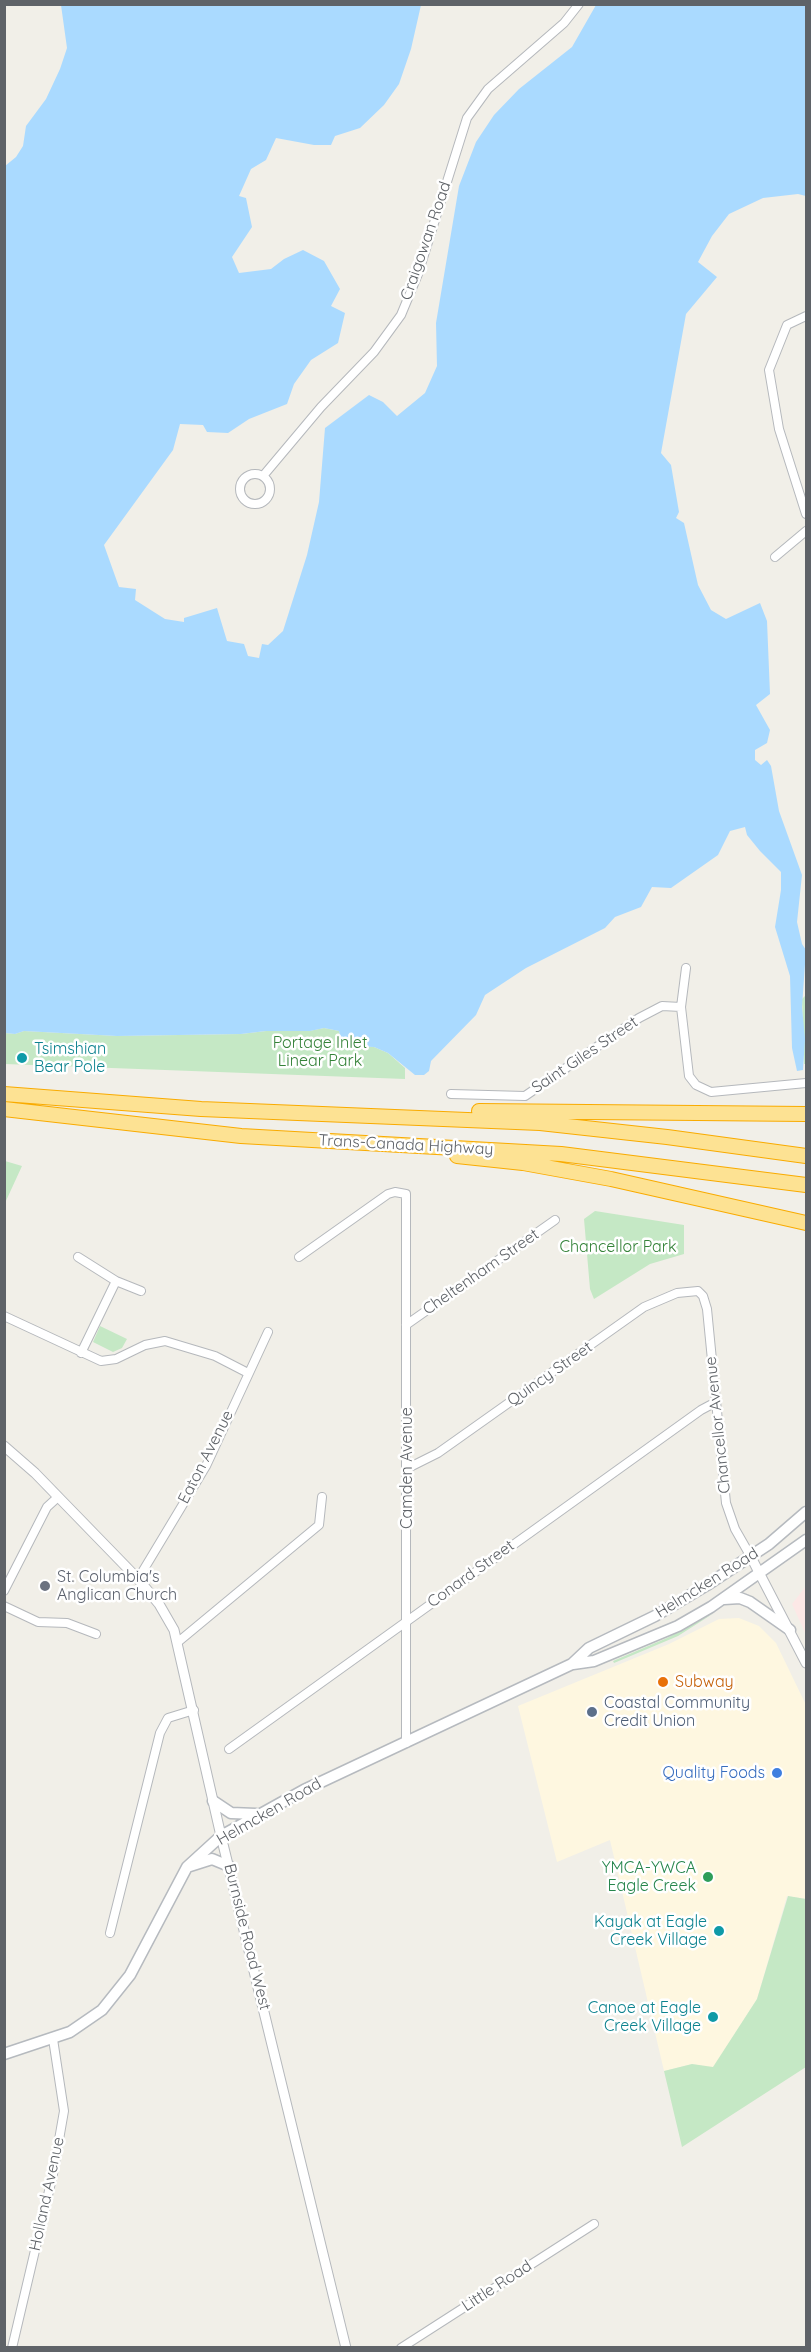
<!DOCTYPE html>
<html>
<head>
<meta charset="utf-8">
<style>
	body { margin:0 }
	#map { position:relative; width:811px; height:2352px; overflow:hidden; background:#f1efe8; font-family:Quicksand,sans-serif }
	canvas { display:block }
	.frame { position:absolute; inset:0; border:6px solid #5f6368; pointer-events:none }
</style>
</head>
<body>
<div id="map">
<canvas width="811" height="2352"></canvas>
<div class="frame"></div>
</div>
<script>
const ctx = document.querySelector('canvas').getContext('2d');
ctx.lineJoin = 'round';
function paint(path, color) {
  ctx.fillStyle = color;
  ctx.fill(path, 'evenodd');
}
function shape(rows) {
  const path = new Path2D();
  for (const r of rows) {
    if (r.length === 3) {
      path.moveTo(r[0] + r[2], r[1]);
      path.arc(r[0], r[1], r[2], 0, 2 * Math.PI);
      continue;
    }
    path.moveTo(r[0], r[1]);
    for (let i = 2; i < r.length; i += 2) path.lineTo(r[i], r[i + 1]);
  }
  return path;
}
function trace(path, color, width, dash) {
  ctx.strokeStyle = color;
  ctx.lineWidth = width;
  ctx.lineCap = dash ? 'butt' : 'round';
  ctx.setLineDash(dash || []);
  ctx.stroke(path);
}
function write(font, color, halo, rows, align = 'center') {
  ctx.font = font + ' Quicksand,sans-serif';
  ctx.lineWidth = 5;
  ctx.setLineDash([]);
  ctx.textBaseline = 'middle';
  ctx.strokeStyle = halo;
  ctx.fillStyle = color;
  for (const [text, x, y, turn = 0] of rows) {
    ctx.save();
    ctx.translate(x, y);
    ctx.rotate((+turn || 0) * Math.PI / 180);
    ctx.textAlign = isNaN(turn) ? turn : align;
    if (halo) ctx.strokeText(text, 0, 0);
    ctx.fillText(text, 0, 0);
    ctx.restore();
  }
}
const commercial = shape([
	[739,1618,759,1626,776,1643,806,1705,806,1899,787,1896,757,1999,713,2068,692,2064,664,2071,610,1840,557,1862,518,1706,669,1644,719,1619]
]);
const medical = shape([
	[806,1586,806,1635,792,1604]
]);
const green = shape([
	[806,995,806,1064,804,1064,802,999],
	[324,1028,339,1031,342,1042,348,1046,374,1047,388,1053,405,1068,405,1079,5,1064,5,1033,15,1034,24,1031,117,1036,241,1034,266,1031,309,1031],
	[5,1161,22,1166,5,1203,4,1161],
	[595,1211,684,1225,684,1254,650,1264,594,1299,590,1289,584,1219],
	[100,1326,127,1339,122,1348,113,1352,93,1342],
	[714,1613,678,1636,614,1663,613,1661,667,1638],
	[788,1896,806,1899,806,2067,682,2147,664,2071,692,2064,713,2067,757,1999]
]);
const water = shape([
	[61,5,421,5,411,49,399,84,384,105,360,128,335,136,331,145,314,145,276,138,266,160,251,169,239,196,246,198,252,227,232,257,239,273,271,269,284,259,303,250,324,261,340,289,331,306,345,313,338,343,311,360,294,384,287,404,249,419,228,433,207,432,203,425,180,424,173,450,104,545,119,587,136,589,135,600,165,619,184,622,184,618,217,608,227,641,244,644,248,656,259,658,262,644,268,645,283,631,307,555,319,502,325,428,369,395,383,402,397,416,425,393,437,366,436,323,459,186,476,142,494,115,519,89,572,47,596,5,806,5,806,196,798,194,763,198,729,214,712,236,698,262,717,277,686,314,661,453,671,465,679,512,676,518,684,523,698,585,711,610,726,619,760,603,767,621,770,694,756,705,770,730,767,743,755,750,755,760,761,765,767,760,771,766,779,811,802,875,797,922,802,944,806,950,802,1007,805,1039,803,1070,797,1071,792,1048,790,976,775,927,781,890,781,872,760,851,747,835,745,827,730,831,718,855,671,888,652,887,641,907,615,917,605,928,526,968,485,995,476,1015,431,1061,429,1071,424,1075,415,1075,388,1053,374,1047,348,1046,342,1043,339,1031,324,1028,310,1031,266,1031,241,1034,117,1036,24,1031,15,1034,5,1033,5,166,16,157,23,146,26,126,46,99,60,69,67,48]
]);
const minor = shape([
	[806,316,787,325,769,370,779,429,806,514],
	[255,489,15],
	[263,476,321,407,374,352,401,315,418,274,467,118,488,89,564,23,579,4],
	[775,557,806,531],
	[686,968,681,1007,689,1076,696,1085,711,1092,806,1083],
	[451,1094,525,1096,639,1018,662,1006,681,1007],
	[78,1257,116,1281,141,1291],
	[299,1257,388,1194,395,1192,406,1194,406,1743],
	[4,1316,101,1361,116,1359,145,1345,165,1341,215,1356,248,1373],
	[406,1325,555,1220],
	[81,1353,116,1281],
	[408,1468,438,1453,644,1307,677,1293,698,1291,703,1296,707,1309,726,1503,735,1529,751,1557],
	[138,1579,206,1466,268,1332],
	[4,1591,47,1507,58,1497],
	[4,1606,38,1622,67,1623,96,1634],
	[178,1642,319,1525,322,1497],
	[229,1749,701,1410,716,1402],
	[110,1933,160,1733,168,1718,194,1710],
	[12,2348,53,2174,64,2111,53,2039],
	[401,2348,594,2224]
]);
const tertiary = shape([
	[4,1446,35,1473,138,1579,159,1604,174,1630,221,1836,346,2348],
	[751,1557,806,1663]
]);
const secondary = shape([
	[724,1599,740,1598,750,1602,790,1630],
	[573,1664,594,1661,678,1626,711,1607,806,1540],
	[213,1801,231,1813,256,1814],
	[190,1866,212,1859,229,1866],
	[4,2054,70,2032,102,2010,130,1975,187,1867,221,1836,304,1790,572,1664,589,1648,655,1616,707,1585,769,1544,806,1512]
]);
const motorway = shape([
	[4,1094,201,1109,540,1123,667,1137,806,1156],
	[4,1109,241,1136,561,1154,806,1185],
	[479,1111,806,1114],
	[457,1156,523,1163,611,1179,806,1223]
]);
const markers = [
	[22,1058,6,"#0f9aa8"],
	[45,1586,6,"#6b7280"],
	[663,1682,6,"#e8710a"],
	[592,1712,6,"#5c6f8a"],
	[777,1773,6,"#3f7fe0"],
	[708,1877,6,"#2e9e5b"],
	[719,1931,6,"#0f9aa8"],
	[713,2017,6,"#0f9aa8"]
];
const streetNames = [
	["Craigowan Road",426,241,-71],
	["Saint Giles Street",585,1055,-34],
	["Trans-Canada Highway",406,1145,3],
	["Cheltenham Street",481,1272,-35],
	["Quincy Street",550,1374,-35],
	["Chancellor Avenue",718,1425,-96],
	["Eaton Avenue",206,1457,-63],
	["Camden Avenue",407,1468,-90],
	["Conard Street",471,1574,-36],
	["Helmcken Road",707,1583,-32],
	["Helmcken Road",269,1812,-30],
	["Burnside Road West",247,1937,76],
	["Holland Avenue",47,2194,-78],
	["Little Road",497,2286,-33]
];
const parkNames = [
	["Portage Inlet",320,1043],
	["Linear Park",320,1061],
	["Chancellor Park",618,1247]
];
const cultureNames = [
	["Tsimshian",34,1049,"left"],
	["Bear Pole",34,1067,"left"],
	["Kayak at Eagle",707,1922],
	["Creek Village",707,1940],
	["Canoe at Eagle",701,2008],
	["Creek Village",701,2026]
];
const worshipNames = [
	["St. Columbia's",57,1577],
	["Anglican Church",57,1595]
];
const foodNames = [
	["Subway",675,1682]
];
const serviceNames = [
	["Coastal Community",604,1703],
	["Credit Union",604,1721]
];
const shopNames = [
	["Quality Foods",765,1773]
];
const leisureNames = [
	["YMCA-YWCA",696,1868],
	["Eagle Creek",696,1886]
];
paint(commercial, '#fef7e0');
paint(medical, '#fce8e6');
paint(green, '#c5e8c5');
paint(water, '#aadaff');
trace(minor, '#b5b8bc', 10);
trace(tertiary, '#b5b8bc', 11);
trace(secondary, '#b6babf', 13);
trace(motorway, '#f9ab00', 16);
trace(minor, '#fff', 8);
trace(tertiary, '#fff', 9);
trace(secondary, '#fff', 10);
trace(motorway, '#fde293', 14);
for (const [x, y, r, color] of markers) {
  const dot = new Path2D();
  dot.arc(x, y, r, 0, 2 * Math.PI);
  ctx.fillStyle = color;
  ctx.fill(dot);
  trace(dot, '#fff', 2);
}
write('16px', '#5f6368', '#fff', streetNames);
write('16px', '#348238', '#fff', parkNames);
write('16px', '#0d838f', '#fff', cultureNames, 'right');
write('16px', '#5b616d', '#fff', worshipNames, 'left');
write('16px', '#c56008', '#fff', foodNames, 'left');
write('16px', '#4e5e75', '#fff', serviceNames, 'left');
write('16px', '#366cbe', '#fff', shopNames, 'right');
write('16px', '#27864d', '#fff', leisureNames, 'right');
</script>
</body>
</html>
